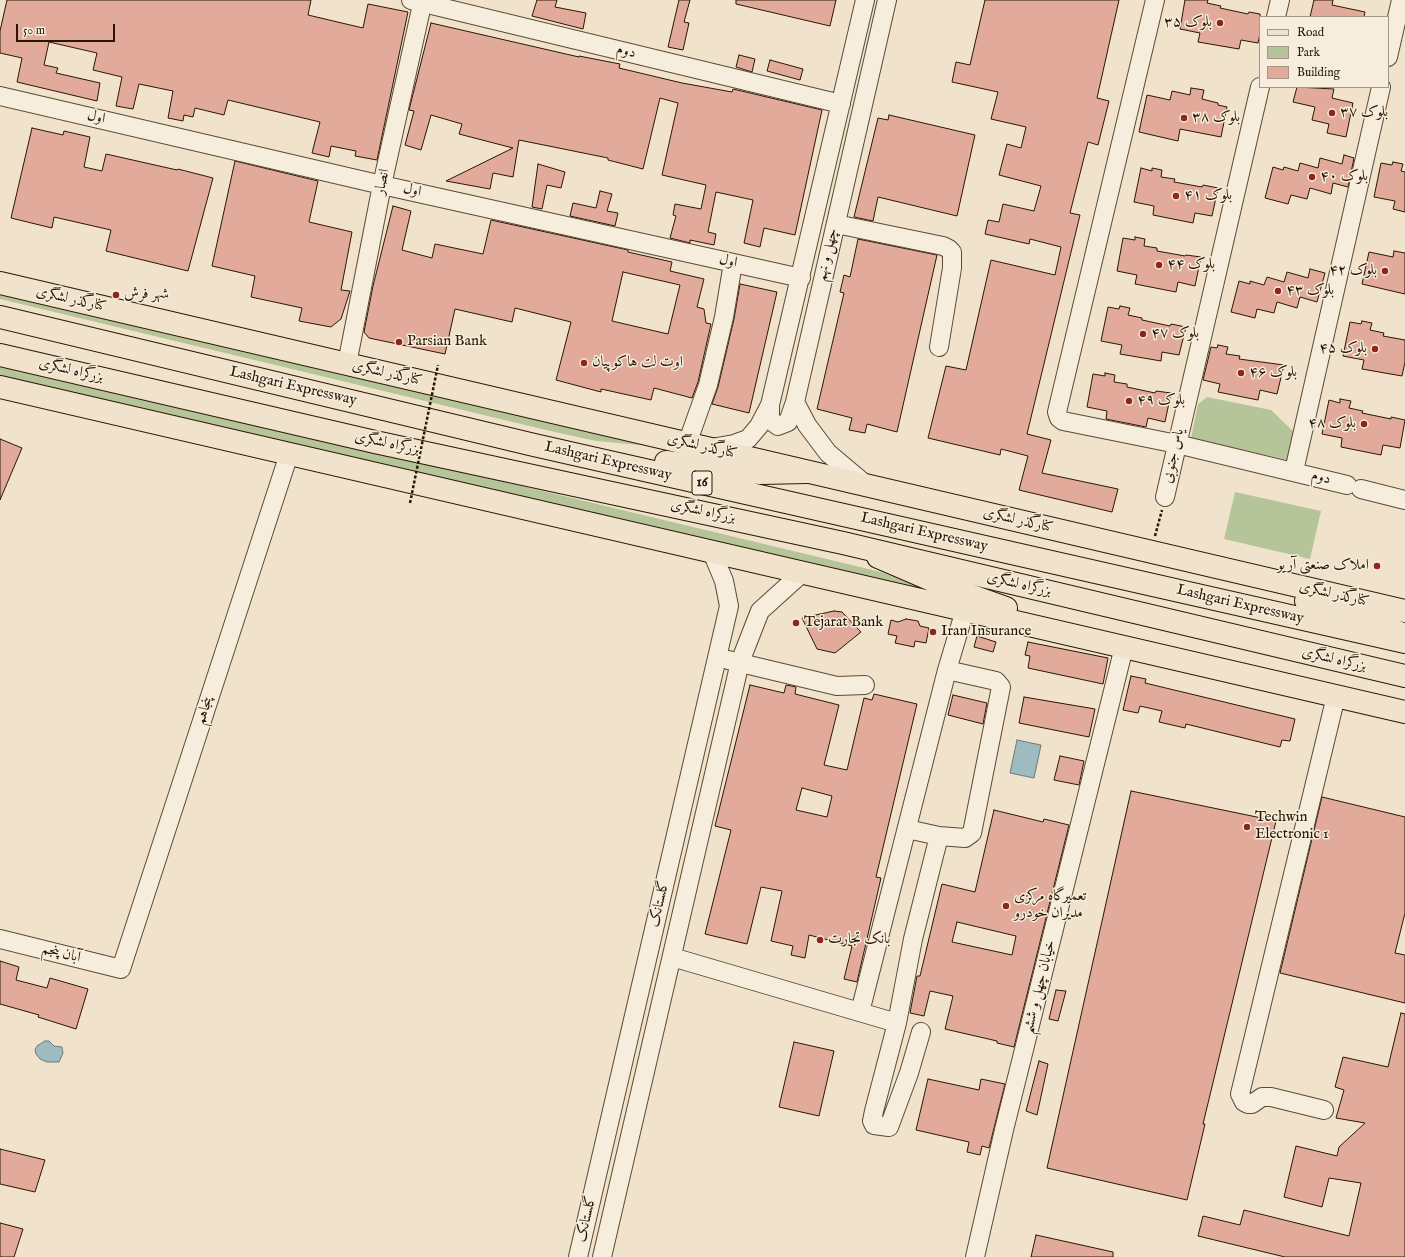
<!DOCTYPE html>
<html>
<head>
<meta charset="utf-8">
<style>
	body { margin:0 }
	#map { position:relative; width:1405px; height:1257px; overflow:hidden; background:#f1e3cb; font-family:"IM FELL English",serif }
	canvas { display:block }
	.legend { position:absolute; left:1259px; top:16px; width:130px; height:72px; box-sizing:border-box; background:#f6eddd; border:1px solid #a49785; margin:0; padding:5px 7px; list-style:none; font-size:12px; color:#291701 }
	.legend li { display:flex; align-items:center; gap:8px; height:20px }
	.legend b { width:20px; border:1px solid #a49785 }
	.scale { position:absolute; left:16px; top:24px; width:99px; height:18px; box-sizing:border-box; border:2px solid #291701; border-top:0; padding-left:5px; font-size:12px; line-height:14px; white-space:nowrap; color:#291701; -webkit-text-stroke:3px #f6eddd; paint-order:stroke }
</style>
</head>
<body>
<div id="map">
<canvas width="1405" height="1257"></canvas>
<ul class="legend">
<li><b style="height:5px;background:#f1e3cb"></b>Road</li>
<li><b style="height:11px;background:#b6c49a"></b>Park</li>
<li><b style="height:11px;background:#e2aa9a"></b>Building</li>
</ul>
<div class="scale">50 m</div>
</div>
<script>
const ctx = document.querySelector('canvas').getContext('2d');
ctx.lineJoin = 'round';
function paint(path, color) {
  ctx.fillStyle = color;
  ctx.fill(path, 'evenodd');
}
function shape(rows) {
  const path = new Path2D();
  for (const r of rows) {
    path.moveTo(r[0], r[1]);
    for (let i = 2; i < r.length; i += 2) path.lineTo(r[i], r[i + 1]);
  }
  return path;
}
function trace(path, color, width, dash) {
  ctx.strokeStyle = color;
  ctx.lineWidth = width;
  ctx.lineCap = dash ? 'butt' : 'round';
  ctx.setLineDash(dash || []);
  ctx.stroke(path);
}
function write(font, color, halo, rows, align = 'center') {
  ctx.font = font + ' "IM FELL English",Amiri,serif';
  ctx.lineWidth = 3;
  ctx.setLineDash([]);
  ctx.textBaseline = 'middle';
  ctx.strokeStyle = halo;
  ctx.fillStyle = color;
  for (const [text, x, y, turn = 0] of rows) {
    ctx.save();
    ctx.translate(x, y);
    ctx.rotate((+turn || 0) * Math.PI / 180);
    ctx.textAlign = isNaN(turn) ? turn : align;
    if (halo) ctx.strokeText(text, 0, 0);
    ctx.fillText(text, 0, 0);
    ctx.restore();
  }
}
const green = shape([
	[0,290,683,449,596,441,546,430,0,299],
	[0,363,313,436,881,572,942,596,0,378],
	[1207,397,1271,410,1294,432,1288,460,1191,438,1198,404],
	[1235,492,1321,511,1310,559,1224,539]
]);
const water = shape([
	[1017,740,1041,745,1034,778,1010,773,1017,740],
	[45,1041,49,1041,54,1046,62,1047,63,1053,59,1062,47,1062,40,1059,36,1054,35,1050,37,1046,45,1041]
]);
const building = shape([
	[7,0,311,0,308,15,363,28,368,4,408,12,377,160,355,156,356,151,331,146,329,157,312,153,320,122,228,100,224,115,195,108,193,117,184,115,183,121,168,118,173,91,139,84,133,109,116,106,122,77,93,70,97,53,49,42,44,65,58,68,56,73,100,83,97,101,17,82,22,58,0,53,0,31,7,0],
	[537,0,557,0,555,7,586,13,583,29,532,16,537,0],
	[679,0,690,0,684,22,689,23,683,50,668,47,679,0],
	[736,0,836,0,830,26,736,4,736,0],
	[985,0,1119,0,1097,98,1109,101,1098,145,1088,142,1070,213,1080,215,1027,434,1051,440,1042,473,1118,489,1112,512,1019,490,1028,456,1001,449,1000,455,928,438,946,366,966,370,991,260,1055,275,1061,247,1030,239,1029,244,985,234,988,220,999,222,1003,204,1034,211,1041,186,999,175,1007,144,1021,148,1026,127,991,119,998,92,952,82,956,62,970,65,985,0],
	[1185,0,1208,0,1207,3,1221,6,1220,8,1248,14,1249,12,1260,14,1260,34,1258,43,1241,40,1239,49,1198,42,1200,33,1180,29,1185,0],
	[1314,0,1333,0,1332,5,1365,12,1364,17,1310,17,1314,0],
	[431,23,579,57,579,56,620,64,619,68,682,83,732,92,733,89,822,110,795,235,764,228,760,247,744,243,753,200,716,192,708,232,716,234,714,245,690,240,690,243,670,238,676,216,673,215,675,204,701,209,706,185,662,175,678,103,660,98,643,169,608,160,608,158,519,140,513,177,493,173,490,189,446,181,513,148,459,134,462,124,431,115,421,150,405,145,414,111,409,110,431,23],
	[739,55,755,59,752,72,736,67,739,55],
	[770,60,803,69,800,80,767,71,770,60],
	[1297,87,1334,89,1332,98,1353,103,1346,137,1327,133,1329,124,1312,120,1315,107,1293,102,1297,87],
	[1191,88,1204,90,1202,99,1218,103,1218,105,1227,107,1221,137,1180,129,1178,141,1139,132,1147,95,1170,100,1172,91,1190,95,1191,88],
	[889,115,975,135,957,216,878,197,873,221,854,217,878,118,888,120,889,115],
	[32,128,63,135,64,131,90,137,84,167,102,171,106,154,177,170,178,169,213,178,188,271,106,251,111,230,54,217,52,228,11,218,32,128],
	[1344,155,1354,158,1348,187,1333,183,1331,194,1310,188,1307,199,1291,195,1288,204,1265,198,1273,167,1283,170,1284,167,1298,171,1300,163,1318,168,1320,158,1342,164,1344,155],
	[235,161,318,181,309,222,352,232,341,290,350,291,341,319,331,327,299,321,302,308,251,297,255,276,212,266,235,161],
	[1393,162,1403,164,1401,171,1405,172,1405,212,1393,209,1395,201,1374,197,1381,163,1392,165,1393,162],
	[538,164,565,172,561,188,547,185,542,209,532,207,538,164],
	[1141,168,1152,171,1152,168,1162,170,1161,177,1175,179,1174,182,1202,187,1203,185,1218,188,1212,216,1195,213,1193,223,1153,215,1154,206,1134,202,1141,168],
	[600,191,612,194,607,211,618,213,615,226,570,216,573,203,596,208,600,191],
	[393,206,411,211,402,250,432,258,435,244,483,254,491,220,628,250,628,252,672,262,670,271,704,279,697,307,704,309,706,323,711,324,698,382,692,398,654,388,651,400,601,389,601,392,556,380,571,322,515,308,512,322,455,309,445,354,369,338,364,332,373,286,393,206],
	[623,272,680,285,668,334,612,321,623,272],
	[1135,237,1145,239,1144,246,1157,248,1157,251,1185,256,1186,255,1201,257,1195,286,1178,282,1176,292,1135,284,1137,275,1117,271,1123,238,1135,240,1135,237],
	[858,239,937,255,897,432,867,424,865,433,849,430,852,418,817,409,844,293,840,292,844,275,850,277,858,239],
	[1394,251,1405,253,1405,294,1362,284,1369,252,1393,257,1394,251],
	[1310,269,1325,273,1317,302,1300,297,1297,308,1277,302,1274,313,1257,309,1255,318,1231,312,1239,281,1250,284,1250,281,1264,285,1267,277,1284,282,1287,272,1308,278,1310,269],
	[740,284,777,292,749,413,712,404,718,387,734,319,740,284],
	[1120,306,1130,308,1128,315,1142,318,1142,320,1170,326,1171,324,1186,327,1179,355,1162,352,1161,361,1120,354,1122,345,1101,341,1108,307,1119,309,1120,306],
	[1362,321,1372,323,1370,330,1384,333,1383,336,1405,340,1405,362,1402,376,1362,369,1364,360,1343,356,1350,322,1361,324,1362,321],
	[1218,345,1228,347,1226,354,1240,356,1239,359,1284,365,1277,394,1260,390,1258,400,1218,392,1220,384,1203,380,1211,347,1217,348,1218,345],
	[1105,373,1115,375,1114,382,1127,384,1127,387,1155,393,1156,391,1171,393,1165,422,1148,418,1146,427,1106,419,1107,411,1087,407,1093,374,1105,376,1105,373],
	[1340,399,1351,401,1349,408,1363,411,1362,413,1391,419,1391,417,1405,420,1400,448,1383,445,1381,455,1341,447,1342,438,1322,434,1329,400,1340,403,1340,399],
	[0,439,22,448,0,500,0,439],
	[834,611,842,612,861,632,835,653,817,649,802,618,834,611],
	[906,619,918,621,920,626,929,628,926,643,915,641,914,647,895,643,897,636,888,634,891,620,898,622,906,619],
	[977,636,996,642,993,652,974,647,977,636],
	[1028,642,1108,658,1103,684,1028,668,1030,656,1025,655,1028,642],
	[1131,676,1146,679,1145,683,1295,719,1290,741,1282,740,1280,747,1186,724,1185,728,1159,722,1162,711,1140,706,1138,713,1123,710,1131,676],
	[750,685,784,693,786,685,796,687,795,694,839,705,824,765,847,770,864,698,872,700,874,694,917,704,876,877,881,878,857,982,844,979,852,946,809,935,805,958,791,955,793,946,771,941,782,891,761,887,747,944,705,934,731,830,715,826,750,685],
	[802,788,832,796,827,817,796,810,802,788],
	[953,695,987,703,983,724,948,715,953,695],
	[1024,697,1095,709,1089,737,1019,723,1024,697],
	[1060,756,1084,761,1079,785,1054,780,1060,756],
	[1131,791,1276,821,1203,1124,1205,1124,1187,1200,1047,1168,1131,791],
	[1322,797,1405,817,1405,913,1395,953,1405,955,1405,1003,1280,973,1322,797],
	[994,810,1043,822,1044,819,1069,825,1014,1047,997,1043,997,1041,945,1029,953,996,930,991,924,1016,910,1013,917,976,920,976,942,884,975,892,994,810],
	[957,922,1016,936,1012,955,952,942,957,922],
	[0,961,19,967,16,980,47,988,50,978,88,989,76,1029,38,1017,39,1015,0,1004,0,961],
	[1056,990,1066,991,1058,1021,1049,1019,1056,990],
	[1401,1013,1405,1014,1405,1257,1285,1257,1198,1236,1203,1216,1240,1225,1244,1210,1349,1236,1361,1183,1329,1178,1322,1207,1284,1197,1296,1146,1337,1156,1339,1147,1365,1123,1336,1118,1344,1090,1335,1087,1343,1057,1388,1067,1401,1013],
	[794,1042,834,1051,819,1116,779,1107,794,1042],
	[1039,1061,1048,1064,1037,1115,1026,1111,1039,1061],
	[928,1079,979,1090,981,1079,1005,1084,989,1148,982,1146,980,1155,967,1152,969,1142,916,1130,928,1079],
	[0,1149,45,1160,35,1192,0,1184,0,1149],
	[0,1223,23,1229,14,1257,0,1257,0,1223],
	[1036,1235,1113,1252,1113,1257,1031,1257,1036,1235]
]);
const path = shape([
	[1155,536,1162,510]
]);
const minor = shape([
	[411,0,841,104],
	[1155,0,1057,412,1059,418,1063,421,1177,444,1347,485],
	[1276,17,1280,0],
	[1388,57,1401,0],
	[0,96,382,185,801,278],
	[836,224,943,246,949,249,952,252,952,268,939,347],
	[347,364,382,185,423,0],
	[795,402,807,425,828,453,866,485],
	[770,405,770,420,778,426,788,422,795,402,887,0],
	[687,444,708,385,724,317,733,263],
	[711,448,734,444,748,439,759,426,770,405,865,0],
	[1294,471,1381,87],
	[1361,489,1405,500],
	[1165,497,1260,87],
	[728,660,837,686,865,685],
	[907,829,939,836,965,838,972,833,1001,687,996,681,947,670],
	[0,939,121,969,289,454],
	[672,957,897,1023],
	[860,1012,947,670,965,610],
	[921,1032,909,1073,889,1127,874,1125,872,1121,874,1111,897,1023,913,939,939,836],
	[1324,1110,1271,1097,1262,1097,1252,1104,1248,1104,1244,1102,1240,1094,1336,696],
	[578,1257,729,606,724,581,712,552],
	[602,1257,740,662,760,611,802,573],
	[975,1257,1004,1130,1124,647]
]);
const major = shape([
	[0,283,1405,611],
	[0,387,1405,712],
	[878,557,950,588,1006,608],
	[1306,601,1400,633]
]);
const highway = shape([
	[0,317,534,445,1405,642],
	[0,355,375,442,843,543,1405,676],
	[666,462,760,473,808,472]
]);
const pathBridge = shape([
	[410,503,438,365]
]);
const markers = [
	[1220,23,4,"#8f2418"],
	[1332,113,4,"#8f2418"],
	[1184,118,4,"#8f2418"],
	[1312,177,4,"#8f2418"],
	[1176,196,4,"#8f2418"],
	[1159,265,4,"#8f2418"],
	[1385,271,4,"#8f2418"],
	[1278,291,4,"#8f2418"],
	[116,295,4,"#8f2418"],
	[1143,334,4,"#8f2418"],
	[399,342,4,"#8f2418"],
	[1375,349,4,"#8f2418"],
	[584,363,4,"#8f2418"],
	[1241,373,4,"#8f2418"],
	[1129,401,4,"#8f2418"],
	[1364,424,4,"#8f2418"],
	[1377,566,4,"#8f2418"],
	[796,623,4,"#8f2418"],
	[933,632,4,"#8f2418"],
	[1247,827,4,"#8f2418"],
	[1006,906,4,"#8f2418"],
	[820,940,4,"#8f2418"]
];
const shields = [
	[702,483,20]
];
const shieldNames = [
	["16",702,483]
];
const poiNames = [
	["بلوک ۳۵",1212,23,"right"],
	["بلوک ۳۷",1340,113],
	["بلوک ۳۸",1192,118],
	["بلوک ۴۰",1320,177],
	["بلوک ۴۱",1184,196],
	["بلوک ۴۴",1167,265],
	["بلوک ۴۲",1377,271,"right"],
	["بلوک ۴۳",1286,291],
	["شهر فرش",124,295],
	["بلوک ۴۷",1151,334],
	["Parsian Bank",407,342],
	["بلوک ۴۵",1367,349,"right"],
	["اوت لت هاکوپیان",592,363],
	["بلوک ۴۶",1249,373],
	["بلوک ۴۹",1137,401],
	["بلوک ۴۸",1356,424,"right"],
	["املاک صنعتی آریو",1369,566,"right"],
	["Tejarat Bank",804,623],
	["Iran Insurance",941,632],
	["Techwin",1255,818],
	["Electronic 1",1255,835],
	["تعمیرگاه مرکزی",1014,897],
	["مدیران خودرو",1014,914],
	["بانک تجارت",828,940]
];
const streetNames = [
	["دوم",626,52,14],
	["اول",96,118,13],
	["انصار",383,182,-78],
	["اول",412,191,13],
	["چهل و نهم",828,255,-77],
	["اول",728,262,13],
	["کنارگذر لشگری",71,300,13],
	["بزرگراه لشگری",71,371,13],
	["کنارگذر لشگری",387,374,13],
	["Lashgari Expressway",293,387,13],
	["بزرگراه لشگری",387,444,12],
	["کنارگذر لشگری",702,447,13],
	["یاس جنوبی",1174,456,-77],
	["Lashgari Expressway",608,462,13],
	["دوم",1321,478,15],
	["بزرگراه لشگری",703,512,12],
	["کنارگذر لشگری",1018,521,13],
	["Lashgari Expressway",924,533,13],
	["بزرگراه لشگری",1019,585,13],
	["کنارگذر لشگری",1334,595,13],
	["Lashgari Expressway",1240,605,13],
	["بزرگراه لشگری",1334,660,13],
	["پنجاهم",205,711,-72],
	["گلستانک",660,904,-77],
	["آبان پنجم",61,954,14],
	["خیابان چهل و ششم",1040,987,-76],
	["گلستانک",587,1219,-77]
];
paint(green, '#b6c49a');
paint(water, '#9ebcc0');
trace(water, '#6f7a74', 1);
paint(building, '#e2aa9a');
trace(building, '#291701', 1);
trace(minor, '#5b4a34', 20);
trace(major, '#291701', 24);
trace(highway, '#291701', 24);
trace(path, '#291701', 2.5, [3, 2]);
trace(minor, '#f6eddd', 18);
trace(major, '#f1e3cb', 22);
trace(highway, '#f1e3cb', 22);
trace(pathBridge, '#291701', 2.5, [3, 2]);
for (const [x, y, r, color] of markers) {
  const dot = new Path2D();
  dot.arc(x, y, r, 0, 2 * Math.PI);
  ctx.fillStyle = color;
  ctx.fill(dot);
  trace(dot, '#f6eddd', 1.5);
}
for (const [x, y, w] of shields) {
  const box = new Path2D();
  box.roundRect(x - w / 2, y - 12, w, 24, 3);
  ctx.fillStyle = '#f6eddd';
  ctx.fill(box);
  trace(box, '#291701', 1);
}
write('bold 14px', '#291701', null, shieldNames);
write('15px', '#291701', '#f6eddd', poiNames, 'left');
write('15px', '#291701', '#f6eddd', streetNames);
</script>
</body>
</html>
